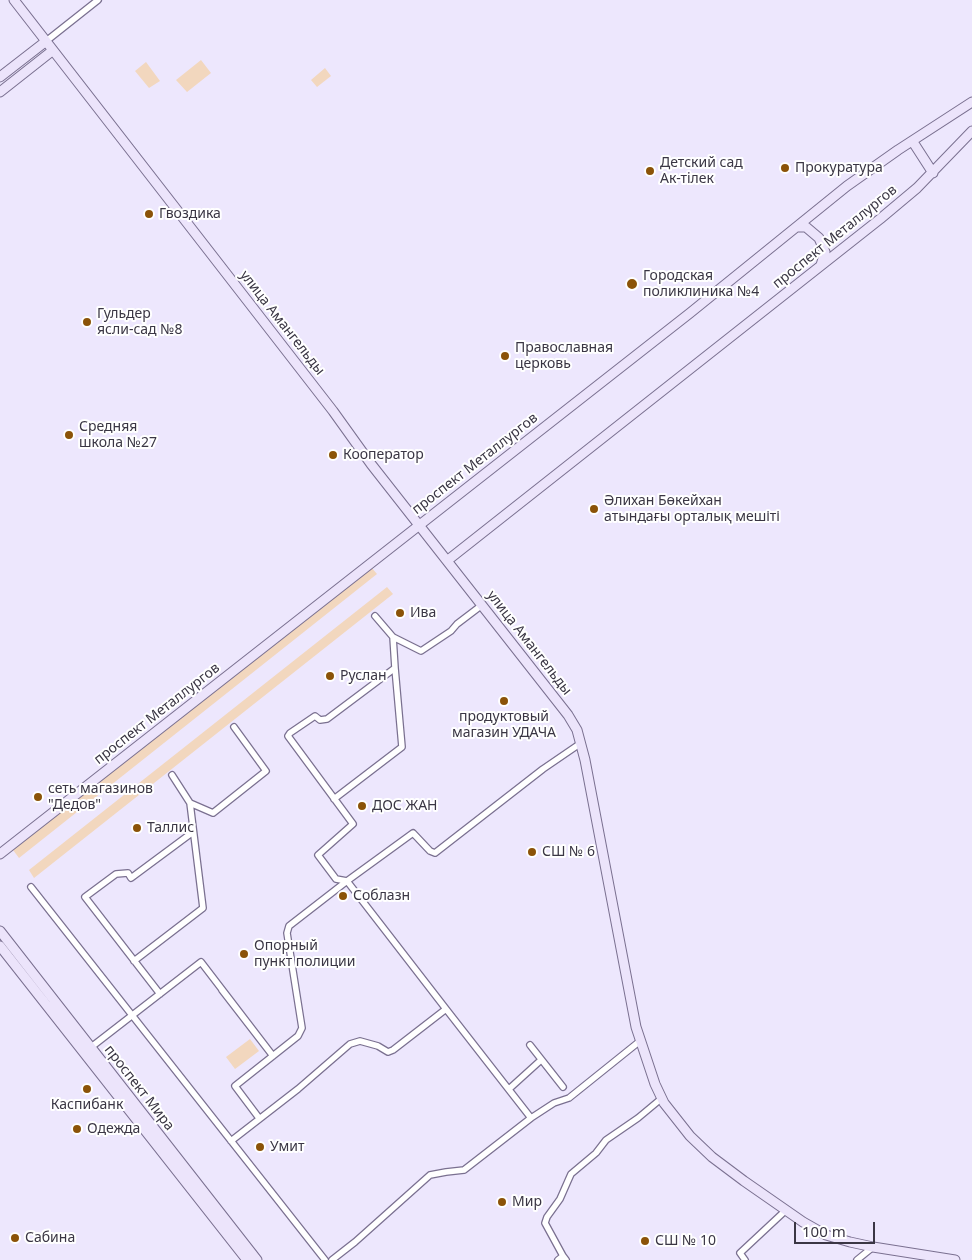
<!DOCTYPE html>
<html>
<head>
<meta charset="utf-8">
<style>
	body { margin:0 }
	#map { position:relative; width:972px; height:1260px; overflow:hidden; background:#ede7fd; font-family:"Noto Sans",sans-serif }
	canvas { display:block }
	.scale { position:absolute; left:794px; top:1222px; width:81px; height:22px; box-sizing:border-box; border:2px solid #3a3644; border-top:0; padding-left:6px; font-size:15px; line-height:18px; white-space:nowrap; color:#3a3644; -webkit-text-stroke:4px #fff; paint-order:stroke }
</style>
</head>
<body>
<div id="map">
<canvas width="972" height="1260"></canvas>
<div class="scale">100 m</div>
</div>
<script>
const ctx = document.querySelector('canvas').getContext('2d');
ctx.lineJoin = 'round';
function paint(path, color) {
  ctx.fillStyle = color;
  ctx.fill(path, 'evenodd');
}
function shape(rows) {
  const path = new Path2D();
  for (const r of rows) {
    path.moveTo(r[0], r[1]);
    for (let i = 2; i < r.length; i += 2) path.lineTo(r[i], r[i + 1]);
  }
  return path;
}
function trace(path, color, width, dash) {
  ctx.strokeStyle = color;
  ctx.lineWidth = width;
  ctx.lineCap = dash ? 'butt' : 'round';
  ctx.setLineDash(dash || []);
  ctx.stroke(path);
}
function write(font, color, halo, rows, align = 'center') {
  ctx.font = font + ' "Noto Sans",sans-serif';
  ctx.lineWidth = 4;
  ctx.setLineDash([]);
  ctx.textBaseline = 'middle';
  ctx.strokeStyle = halo;
  ctx.fillStyle = color;
  for (const [text, x, y, turn = 0] of rows) {
    ctx.save();
    ctx.translate(x, y);
    ctx.rotate((+turn || 0) * Math.PI / 180);
    ctx.textAlign = isNaN(turn) ? turn : align;
    if (halo) ctx.strokeText(text, 0, 0);
    ctx.fillText(text, 0, 0);
    ctx.restore();
  }
}
const green = shape([
	[201,60,211,73,187,92,176,80],
	[146,62,160,81,149,88,135,71],
	[325,68,331,76,317,87,311,80],
	[371,567,377,574,19,858,13,850],
	[387,587,393,594,34,878,29,870],
	[250,1039,259,1051,235,1069,226,1057]
]);
const street = shape([
	[45,42,98,0],
	[375,616,393,637,421,651,451,631,457,624,482,605],
	[393,637,395,668,327,719,320,720,315,716,290,733,288,736,353,824,318,855,336,879,347,881,413,833,430,851,435,853,543,769,581,743],
	[334,799,402,747,395,668],
	[190,803,213,813,266,771,234,727],
	[31,887,325,1260],
	[134,961,203,908,190,803,172,775],
	[160,994,85,897,116,874,128,873,131,878,193,832],
	[446,1009,531,1118,554,1103,569,1098,640,1041],
	[530,1045,563,1087],
	[90,1048,201,962,273,1056,222,990],
	[509,1089,541,1060],
	[231,1141,298,1089,350,1044,360,1041,378,1046,388,1052,393,1050,446,1009,347,881,289,926,287,933,302,1028,298,1036,235,1086,259,1118],
	[563,1256,545,1223,547,1217,560,1199,571,1174,596,1153,606,1140,638,1118,662,1098],
	[332,1260,355,1242,430,1175,446,1172,464,1170,531,1118],
	[558,1260,563,1256,566,1260],
	[745,1260,740,1253,785,1211],
	[857,1260,873,1247]
]);
const secondary = shape([
	[14,0,333,411,371,464,568,715,577,730,585,760,636,1027,655,1084,664,1103,690,1136,712,1157,744,1181,803,1222,826,1235,850,1242,873,1247,955,1260],
	[0,77,45,42],
	[0,92,52,51],
	[913,142,933,173],
	[797,227,806,227,819,238,825,252,821,265],
	[448,560,880,219,917,188,972,131],
	[0,854,690,313,847,186,898,150,972,102],
	[0,931,257,1260],
	[0,946,247,1260]
]);
const markers = [
	[785,168,5,"#8b5308"],
	[650,171,5,"#8b5308"],
	[149,214,5,"#8b5308"],
	[632,284,6,"#8b5308"],
	[87,322,5,"#8b5308"],
	[505,356,5,"#8b5308"],
	[69,435,5,"#8b5308"],
	[333,455,5,"#8b5308"],
	[594,509,5,"#8b5308"],
	[400,613,5,"#8b5308"],
	[330,676,5,"#8b5308"],
	[504,701,5,"#8b5308"],
	[38,797,5,"#8b5308"],
	[362,806,5,"#8b5308"],
	[137,828,5,"#8b5308"],
	[532,852,5,"#8b5308"],
	[343,896,5,"#8b5308"],
	[244,954,5,"#8b5308"],
	[87,1089,5,"#8b5308"],
	[77,1129,5,"#8b5308"],
	[260,1147,5,"#8b5308"],
	[502,1202,5,"#8b5308"],
	[15,1238,5,"#8b5308"],
	[645,1241,5,"#8b5308"]
];
const poiNames = [
	["Детский сад",660,163],
	["Ак-тiлек",660,179],
	["Прокуратура",795,168],
	["Гвоздика",159,214],
	["Городская",643,276],
	["поликлиника №4",643,292],
	["Гульдер",97,314],
	["ясли-сад №8",97,330],
	["Православная",515,348],
	["церковь",515,364],
	["Средняя",79,427],
	["школа №27",79,443],
	["Кооператор",343,455],
	["Әлихан Бөкейхан",604,501],
	["атындағы орталық мешіті",604,517],
	["Ива",410,613],
	["Руслан",340,676],
	["продуктовый",504,717,"center"],
	["магазин УДАЧА",504,733,"center"],
	["сеть магазинов",48,789],
	["\"Дедов\"",48,805],
	["ДОС ЖАН",372,806],
	["Таллис",147,828],
	["СШ № 6",542,852],
	["Соблазн",353,896],
	["Опорный",254,946],
	["пункт полиции",254,962],
	["Каспибанк",87,1105,"center"],
	["Одежда",87,1129],
	["Умит",270,1147],
	["Мир",512,1202],
	["Сабина",25,1238],
	["СШ № 10",655,1241]
];
const streetNames = [
	["проспект Металлургов",835,237,-39],
	["улица Амангельды",282,323,52],
	["проспект Металлургов",475,464,-38],
	["улица Амангельды",529,643,52],
	["проспект Металлургов",157,714,-38],
	["проспект Мира",139,1088,52]
];
paint(green, '#f2d7be');
trace(street, '#7a7090', 8);
trace(secondary, '#7a7090', 11);
trace(street, '#fff', 5.5);
trace(secondary, '#ece4fb', 9);
for (const [x, y, r, color] of markers) {
  const dot = new Path2D();
  dot.arc(x, y, r, 0, 2 * Math.PI);
  ctx.fillStyle = color;
  ctx.fill(dot);
  trace(dot, '#fff', 2);
}
write('14px', '#3a3644', '#fff', poiNames, 'left');
write('14px', '#3a3644', '#fff', streetNames);
</script>
</body>
</html>
